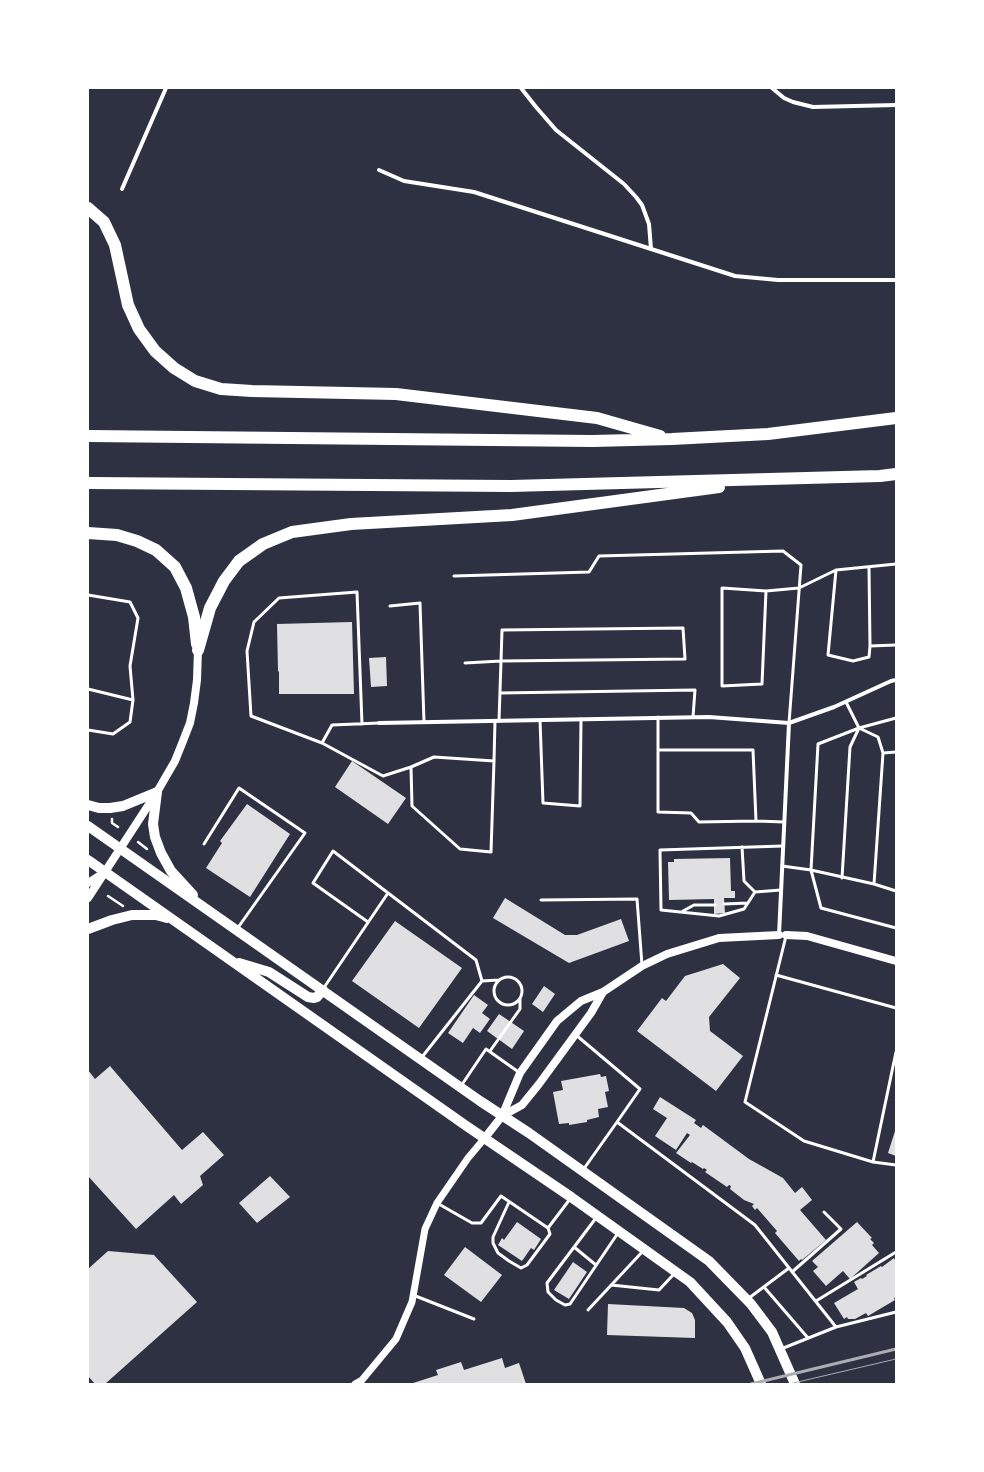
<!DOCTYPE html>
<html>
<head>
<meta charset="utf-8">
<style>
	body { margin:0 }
	#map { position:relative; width:984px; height:1472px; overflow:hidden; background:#2d3142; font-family:Cabin,sans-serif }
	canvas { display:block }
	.frame { position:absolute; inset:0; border:89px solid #fff; pointer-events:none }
</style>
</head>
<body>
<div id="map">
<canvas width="984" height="1472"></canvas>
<div class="frame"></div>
</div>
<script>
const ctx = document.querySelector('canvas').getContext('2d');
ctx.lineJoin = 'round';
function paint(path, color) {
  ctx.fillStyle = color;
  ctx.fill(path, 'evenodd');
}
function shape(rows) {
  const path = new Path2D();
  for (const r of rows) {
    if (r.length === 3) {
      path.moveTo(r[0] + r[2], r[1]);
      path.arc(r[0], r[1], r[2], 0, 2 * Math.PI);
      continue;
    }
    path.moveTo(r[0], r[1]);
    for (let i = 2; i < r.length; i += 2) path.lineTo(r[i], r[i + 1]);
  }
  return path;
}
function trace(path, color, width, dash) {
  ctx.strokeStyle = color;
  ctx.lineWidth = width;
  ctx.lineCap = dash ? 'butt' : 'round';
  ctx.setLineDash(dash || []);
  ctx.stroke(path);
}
const building = shape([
	[352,622,354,694,279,694,279,672,278,671,277,624],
	[386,657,387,686,371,687,369,658],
	[352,761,406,798,388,824,335,787],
	[247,804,290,834,250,897,206,868,222,843,220,841],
	[730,858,731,891,735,891,735,898,724,898,725,913,714,914,714,899,669,900,668,862,674,862,674,859],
	[505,898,565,935,577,935,621,919,629,941,569,963,493,918],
	[395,921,462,968,419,1028,352,981],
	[723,964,740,978,709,1017,710,1031,743,1056,716,1091,637,1031,662,998,666,1001,685,976],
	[544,986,555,994,543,1012,532,1004],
	[474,995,488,1005,482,1013,490,1019,480,1033,473,1028,463,1043,448,1033],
	[499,1014,524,1031,512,1049,487,1031],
	[110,1066,182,1150,203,1132,224,1155,200,1176,203,1185,181,1204,174,1195,136,1229,88,1176,88,1070,95,1079],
	[600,1074,601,1077,606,1076,609,1091,605,1092,608,1107,598,1109,599,1117,587,1120,587,1122,569,1125,569,1123,559,1124,553,1092,563,1090,561,1081],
	[660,1097,696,1120,694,1123,701,1128,703,1125,749,1159,783,1178,795,1193,802,1187,812,1200,800,1210,826,1240,802,1260,801,1259,799,1261,775,1233,777,1231,757,1208,755,1210,752,1206,754,1204,744,1200,730,1189,731,1186,729,1185,727,1187,705,1172,707,1170,704,1168,703,1169,692,1162,691,1163,676,1153,690,1135,687,1133,676,1150,655,1136,667,1118,653,1109],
	[896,1128,896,1156,888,1153],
	[270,1176,290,1197,257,1223,239,1203],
	[517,1222,541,1239,534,1250,531,1248,522,1261,498,1245,502,1238,504,1240],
	[857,1222,872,1238,870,1239,874,1243,872,1245,879,1253,850,1279,843,1271,826,1286,813,1271,818,1267,812,1261],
	[465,1247,502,1275,481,1302,444,1275],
	[108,1251,154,1255,197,1302,105,1384,95,1384,88,1376,88,1269],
	[894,1258,895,1260,896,1259,896,1297,894,1298,895,1300,868,1316,866,1313,855,1319,848,1319,847,1317,844,1319,834,1303,858,1289,854,1282,861,1278,862,1279,867,1276,866,1275,881,1266,882,1267],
	[573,1262,587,1272,569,1299,554,1290],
	[608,1304,684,1308,692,1313,695,1320,695,1338,607,1335],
	[502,1358,505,1368,519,1363,526,1384,410,1384,438,1375,436,1370,461,1362,464,1370]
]);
const path = shape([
	[112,819,112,823,118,827],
	[138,842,147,849],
	[108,896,123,906]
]);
const service = shape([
	[869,567,870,646,896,645],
	[836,570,828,655,853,661,869,657,870,646],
	[454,576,589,572,599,556,783,551,801,565,789,723],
	[766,591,762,684,722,686,722,588,766,591,799,588,836,570,896,564],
	[88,595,130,602,138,618,130,666,133,700,130,722,113,734,88,730],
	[390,606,420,603,424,722],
	[465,663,501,661,685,659,683,628,502,630,501,661,499,721],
	[88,689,133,700],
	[500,693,695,690,693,717],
	[846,702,859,728,878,737,883,753,874,884],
	[658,717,658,812,691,813,699,822,756,821,753,750,658,750],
	[896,718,859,728,818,744,811,870,821,908,896,928],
	[540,720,543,803,580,806,581,719],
	[362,724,357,592,279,598,254,622,247,651,251,716,322,743,383,776,411,767],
	[322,743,332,725,379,723],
	[883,753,896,752],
	[494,761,434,757,411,767,412,806,460,849,491,852,494,761,495,721],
	[756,821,784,822],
	[204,844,239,788,305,833,237,929],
	[742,847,744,881,755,892],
	[782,866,811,870,874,884,896,891],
	[842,878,850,747,859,728],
	[755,892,744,909,719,916,661,910,660,850,783,846],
	[755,892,781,890],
	[541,900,637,899,642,965],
	[724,904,748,903],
	[683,911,694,905,715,905],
	[368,922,313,883,333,851,476,960,482,981],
	[786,936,745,1102,804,1141,873,1162,896,1052],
	[776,975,896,1008],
	[508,991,14],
	[323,989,388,893],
	[576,1035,640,1089,617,1122],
	[490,1051,520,1009,520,999],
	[422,1057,482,981,499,980],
	[461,1086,486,1049,520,1073],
	[873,1162,896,1165],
	[583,1170,617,1122,755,1225,836,1327],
	[509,1202,493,1237,493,1243,498,1253,509,1261,521,1268,527,1265,550,1234,548,1228],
	[437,1203,472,1223,481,1223,501,1196,548,1228,570,1199],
	[596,1218,547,1283,548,1292,556,1300,565,1305,570,1304,618,1233],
	[574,1247,596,1265],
	[792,1272,841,1229,824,1212],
	[611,1285,659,1290,674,1274],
	[764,1287,808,1338],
	[413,1295,474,1319],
	[749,1298,789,1268],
	[816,1301,896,1252],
	[588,1310,643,1251],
	[781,1349,836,1327,896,1312]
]);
const minor = shape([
	[521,88,536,107,556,130,624,184,636,197,642,205,649,224,651,249],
	[772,88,784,98,793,102,813,107,896,105],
	[379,170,404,181,474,192,735,276,778,280,896,280],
	[122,189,166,88],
	[379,723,709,717,789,723,834,707,891,681,896,680],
	[779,935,789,723]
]);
const tertiary = shape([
	[355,1384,362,1380,396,1339,412,1302,425,1229,437,1203,468,1158,484,1139]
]);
const secondary = shape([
	[88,883,102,874],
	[88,898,157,792,175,761,183,741,190,723,194,703,197,680,198,650],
	[786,935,807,936,896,961],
	[502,1116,522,1105,539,1084,591,1013,603,992],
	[484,1139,502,1116,520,1073,557,1021,581,1001,603,992,642,966,667,954,719,938,779,935]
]);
const primary = shape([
	[88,805,99,808,110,808,123,806,157,792,153,824,155,837,161,853,171,871,193,895],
	[88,826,480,1101,529,1133,709,1261,751,1304,772,1332,795,1384],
	[88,860,465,1125,571,1197,690,1282,727,1322,745,1348,761,1384],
	[88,929,112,920,132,915,156,915,167,918],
	[239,963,269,972,308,997,314,998,317,997,323,990]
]);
const motorway = shape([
	[88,208,104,222,115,245,128,305,139,329,155,351,174,368,195,381,221,389,252,391,396,394,597,418,660,436],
	[88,436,593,441,672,439,768,434,896,418],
	[88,483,511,486,880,476,896,474],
	[88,533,117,535,137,541,156,550,175,567,186,588,194,617,197,644],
	[198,650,210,608,224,581,239,561,263,544,292,532,351,524,512,515,719,487]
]);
const tram = shape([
	[789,1384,896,1359]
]);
const rail = shape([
	[751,1384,896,1349]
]);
paint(building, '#e0e0e3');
trace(path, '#fff', 2.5);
trace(service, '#fff', 3);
trace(minor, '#fff', 4);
trace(tertiary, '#fff', 7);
trace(secondary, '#fff', 8);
trace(primary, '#fff', 10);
trace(motorway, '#fff', 12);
trace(tram, '#abadb3', 1);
trace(rail, '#abadb3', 3);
</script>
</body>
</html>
